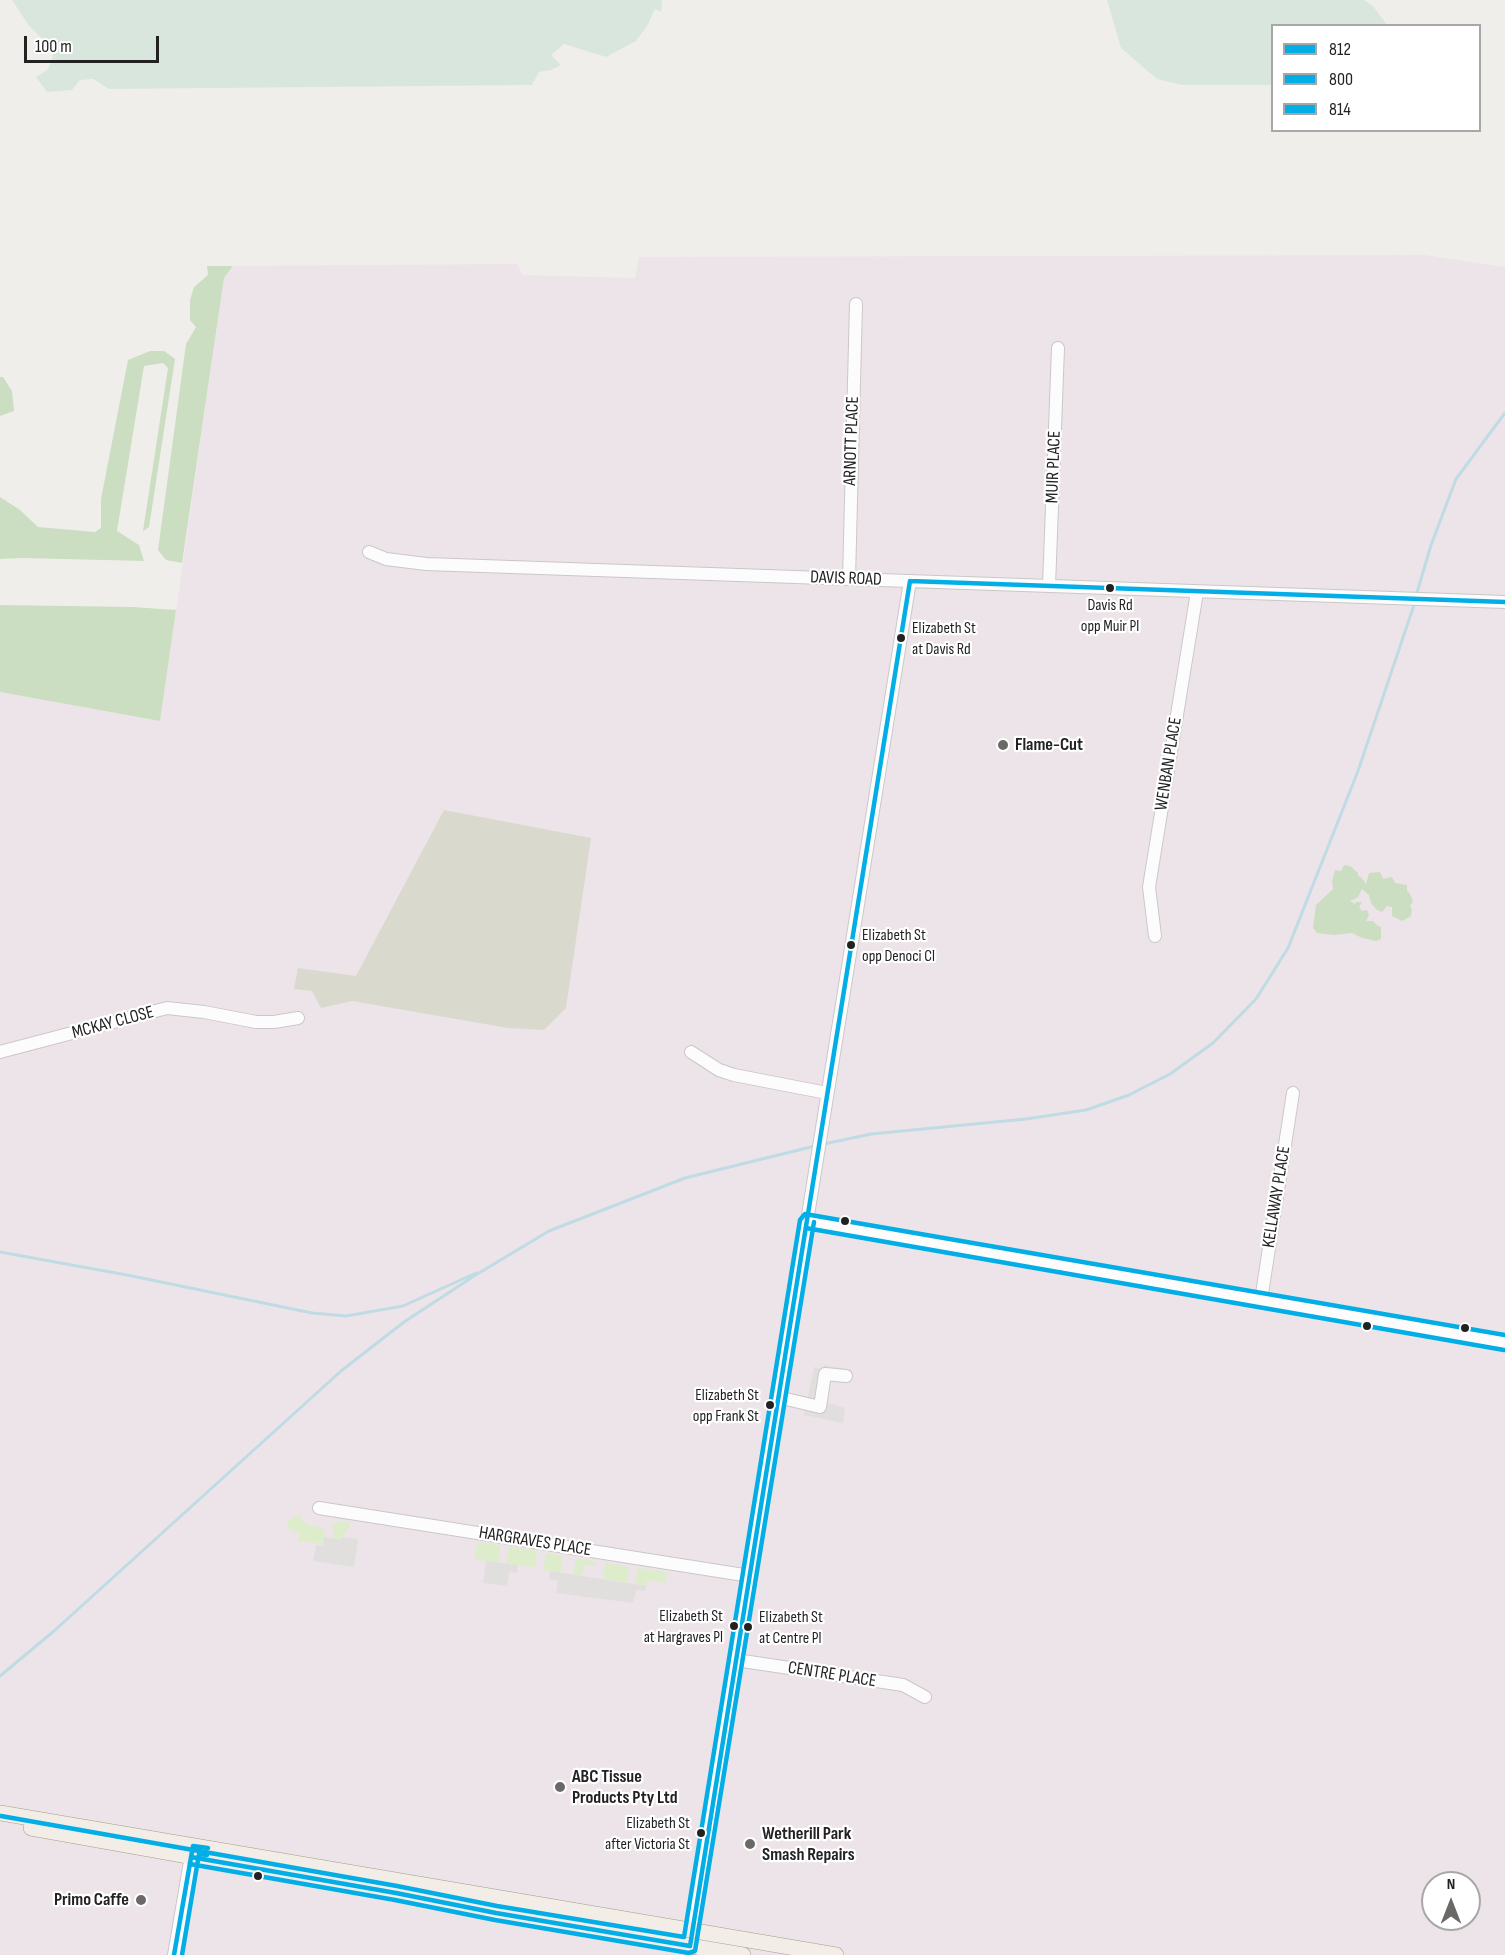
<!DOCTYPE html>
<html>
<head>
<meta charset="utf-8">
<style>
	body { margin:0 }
	#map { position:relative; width:1505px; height:1955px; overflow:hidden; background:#f0eeeb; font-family:"Sofia Sans Condensed",sans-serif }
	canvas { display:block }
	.legend { position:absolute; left:1271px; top:24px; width:210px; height:108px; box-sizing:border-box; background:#fff; border:2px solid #a7a7a7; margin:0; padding:8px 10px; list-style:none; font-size:18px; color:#222 }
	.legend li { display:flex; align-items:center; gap:12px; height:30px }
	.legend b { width:30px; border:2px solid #a7a7a7 }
	.north { position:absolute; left:1421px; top:1871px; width:60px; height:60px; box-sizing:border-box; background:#fff; border:2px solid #a7a7a7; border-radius:50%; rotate:0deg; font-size:16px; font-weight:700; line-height:24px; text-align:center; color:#222 }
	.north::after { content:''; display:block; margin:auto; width:21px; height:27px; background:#6a6968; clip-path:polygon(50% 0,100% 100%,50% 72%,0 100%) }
	.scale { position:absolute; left:24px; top:36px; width:135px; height:27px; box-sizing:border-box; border:3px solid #222; border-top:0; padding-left:8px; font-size:18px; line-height:21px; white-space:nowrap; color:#222; -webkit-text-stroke:4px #fff; paint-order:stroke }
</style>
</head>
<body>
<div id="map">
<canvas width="1505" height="1955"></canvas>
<ul class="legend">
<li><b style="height:8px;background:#02aee5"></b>812</li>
<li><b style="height:8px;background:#02aee5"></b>800</li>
<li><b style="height:8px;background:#02aee5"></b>814</li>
</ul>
<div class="north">N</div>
<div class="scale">100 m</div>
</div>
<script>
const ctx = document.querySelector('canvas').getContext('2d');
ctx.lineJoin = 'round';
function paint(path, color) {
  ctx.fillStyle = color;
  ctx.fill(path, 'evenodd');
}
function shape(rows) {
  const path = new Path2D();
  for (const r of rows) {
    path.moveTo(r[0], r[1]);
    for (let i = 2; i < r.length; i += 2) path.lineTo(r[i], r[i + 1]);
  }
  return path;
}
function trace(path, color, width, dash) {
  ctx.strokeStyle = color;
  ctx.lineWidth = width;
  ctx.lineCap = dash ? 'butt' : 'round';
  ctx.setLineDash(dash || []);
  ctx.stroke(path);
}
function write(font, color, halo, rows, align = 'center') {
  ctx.font = font + ' "Sofia Sans Condensed",sans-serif';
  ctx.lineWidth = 4.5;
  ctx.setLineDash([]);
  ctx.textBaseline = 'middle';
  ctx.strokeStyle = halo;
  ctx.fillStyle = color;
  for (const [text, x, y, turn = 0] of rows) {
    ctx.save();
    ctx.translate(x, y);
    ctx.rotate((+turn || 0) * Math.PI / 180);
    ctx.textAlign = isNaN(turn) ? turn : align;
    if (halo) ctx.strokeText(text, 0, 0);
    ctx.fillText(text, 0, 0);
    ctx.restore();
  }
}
const industrial = shape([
	[1425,255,1505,267,1505,1955,0,1955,0,692,160,721,224,278,233,266,517,264,523,275,635,278,639,257],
	[1433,1883,1469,1883,1469,1919,1433,1919]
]);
const construction = shape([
	[444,810,591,838,566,1008,544,1030,508,1028,352,1001,321,1008,312,991,294,989,298,968,356,976]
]);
const grass = shape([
	[298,1515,301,1515,302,1520,308,1525,323,1528,325,1533,323,1544,298,1541,300,1533,291,1532,287,1523,288,1521],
	[342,1521,351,1521,350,1526,341,1540,333,1539,334,1533,332,1524],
	[478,1542,500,1545,499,1563,474,1559],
	[509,1547,537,1551,535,1567,506,1564],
	[546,1553,562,1556,561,1573,543,1570],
	[576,1558,596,1561,596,1566,584,1565,582,1576,573,1575],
	[605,1563,629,1567,627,1583,603,1579],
	[638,1568,665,1572,667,1574,666,1583,647,1580,646,1586,635,1584]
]);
const forest = shape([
	[207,266,233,266,224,278,182,563,166,560,158,550,186,344,196,327,190,320,190,300,194,287,208,275],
	[150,351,164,351,175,359,149,527,143,531,168,368,163,363,144,366,117,531,139,545,144,561,24,558,0,559,0,497,20,510,38,527,95,532,101,528,101,499,128,360],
	[0,377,3,377,12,391,14,411,0,416],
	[0,605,133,607,176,610,160,721,0,692],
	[1344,865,1350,866,1358,873,1358,876,1361,877,1366,884,1369,873,1380,872,1383,879,1392,877,1395,883,1407,885,1407,891,1409,892,1413,901,1410,906,1412,910,1411,916,1402,921,1392,916,1392,907,1387,906,1382,912,1377,910,1371,903,1369,895,1362,889,1358,897,1350,901,1355,904,1356,902,1362,902,1359,907,1362,911,1367,910,1369,915,1366,921,1373,921,1378,926,1381,927,1381,939,1376,941,1362,938,1352,933,1334,935,1317,933,1313,928,1316,905,1333,889,1332,882,1335,870,1341,871]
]);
const wetland = shape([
	[12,0,662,0,661,12,655,9,647,26,636,41,606,57,564,44,551,55,561,65,551,70,539,72,532,85,109,89,93,79,80,80,72,90,47,92,36,77,48,69,53,57,51,47,29,26],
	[1107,0,1364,0,1373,6,1387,25,1272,26,1272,85,1182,85,1157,79,1121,48]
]);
const parking = shape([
	[824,1365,852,1370,850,1382,833,1379,829,1381,825,1402,845,1408,843,1423,804,1415,814,1367,823,1369],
	[324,1537,341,1540,342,1537,358,1539,354,1567,313,1561,316,1545,323,1546],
	[486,1561,518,1565,517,1573,509,1572,507,1586,483,1583],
	[550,1571,646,1586,645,1591,636,1590,633,1603,556,1593,558,1581,549,1579]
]);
const stream = shape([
	[1416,596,1431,545,1456,479,1505,413],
	[824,1144,871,1134,1026,1119,1086,1110,1129,1095,1170,1074,1213,1043,1256,999,1288,948,1358,771,1415,602],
	[0,1252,127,1275,312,1313,346,1316,403,1306,476,1273],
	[0,1676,54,1631,341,1371,404,1322,474,1276,549,1231,685,1178,815,1146]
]);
const minor = shape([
	[369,552,386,559,426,564,1505,602],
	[849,579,856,304],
	[1049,586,1058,348],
	[1155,936,1149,887,1197,592],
	[0,1052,167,1008,204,1012,256,1022,274,1022,298,1018],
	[691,1052,719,1070,734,1075,827,1093],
	[807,1221,1505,1343],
	[1261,1300,1293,1093],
	[779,1393,786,1399,820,1407,825,1374,846,1376],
	[319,1508,750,1576],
	[736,1660,903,1685,925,1697],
	[693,1930,910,581],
	[174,1955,192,1850]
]);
const major = shape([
	[0,1813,836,1955],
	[31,1828,396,1893,496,1913,743,1955]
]);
const bus1 = shape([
	[910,581,1505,602],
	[191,1857,396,1893,496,1913,690,1946,910,581],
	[174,1955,193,1846,208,1848]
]);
const bus2 = shape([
	[806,1228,1504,1350],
	[190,1864,395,1900,495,1920,689,1953,695,1951,814,1222],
	[182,1955,199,1854,207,1855]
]);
const bus3 = shape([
	[1,1816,397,1886,497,1906,684,1937,800,1220,805,1214,1505,1335]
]);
const markers = [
	[1110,588,5,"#222"],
	[901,638,5,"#222"],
	[1003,745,6,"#6a6968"],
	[851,945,5,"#222"],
	[845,1221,5,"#222"],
	[1367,1326,5,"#222"],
	[1465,1328,5,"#222"],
	[770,1405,5,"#222"],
	[734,1626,5,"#222"],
	[748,1627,5,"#222"],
	[560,1787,6,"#6a6968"],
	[701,1833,5,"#222"],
	[750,1844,6,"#6a6968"],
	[258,1876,5,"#222"],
	[141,1900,6,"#6a6968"]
];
const busNames = [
	["Davis Rd",1110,606,"center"],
	["opp Muir Pl",1110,627,"center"],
	["Elizabeth St",912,629],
	["at Davis Rd",912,650],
	["Elizabeth St",862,936],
	["opp Denoci Cl",862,957],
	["Elizabeth St",759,1396,"right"],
	["opp Frank St",759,1417,"right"],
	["Elizabeth St",723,1617,"right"],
	["at Hargraves Pl",723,1638,"right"],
	["Elizabeth St",759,1618],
	["at Centre Pl",759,1639],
	["Elizabeth St",690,1824,"right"],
	["after Victoria St",690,1845,"right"]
];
const streetNames = [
	["ARNOTT PLACE",852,441,-88],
	["MUIR PLACE",1054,467,-88],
	["DAVIS ROAD",846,579,2],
	["WENBAN PLACE",1169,764,-81],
	["MCKAY CLOSE",113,1023,-15],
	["KELLAWAY PLACE",1277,1197,-81],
	["HARGRAVES PLACE",535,1542,9],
	["CENTRE PLACE",832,1675,9]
];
const poiNames = [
	["Flame-Cut",1015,745],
	["ABC Tissue",572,1777],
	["Products Pty Ltd",572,1798],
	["Wetherill Park",762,1834],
	["Smash Repairs",762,1855],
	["Primo Caffe",129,1900,"right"]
];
paint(industrial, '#ede4e9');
paint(construction, '#d9d9cd');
paint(grass, '#ddeccb');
paint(forest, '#cbdec1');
paint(wetland, '#d9e6de');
paint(parking, '#e0dfde');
trace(stream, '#bfdbe3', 3);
trace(minor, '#c9c8c7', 14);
trace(major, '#a79c86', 16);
trace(minor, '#fdfcfc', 12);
trace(major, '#f3ede7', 15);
trace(bus1, '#02aee5', 4.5);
trace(bus2, '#02aee5', 4.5);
trace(bus3, '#02aee5', 4.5);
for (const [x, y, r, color] of markers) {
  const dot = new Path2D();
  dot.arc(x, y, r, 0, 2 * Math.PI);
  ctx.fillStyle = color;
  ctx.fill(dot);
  trace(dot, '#fff', 2);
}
write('16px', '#222', '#fff', busNames, 'left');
write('18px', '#222', '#fff', streetNames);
write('bold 18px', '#222', '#fff', poiNames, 'left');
</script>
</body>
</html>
